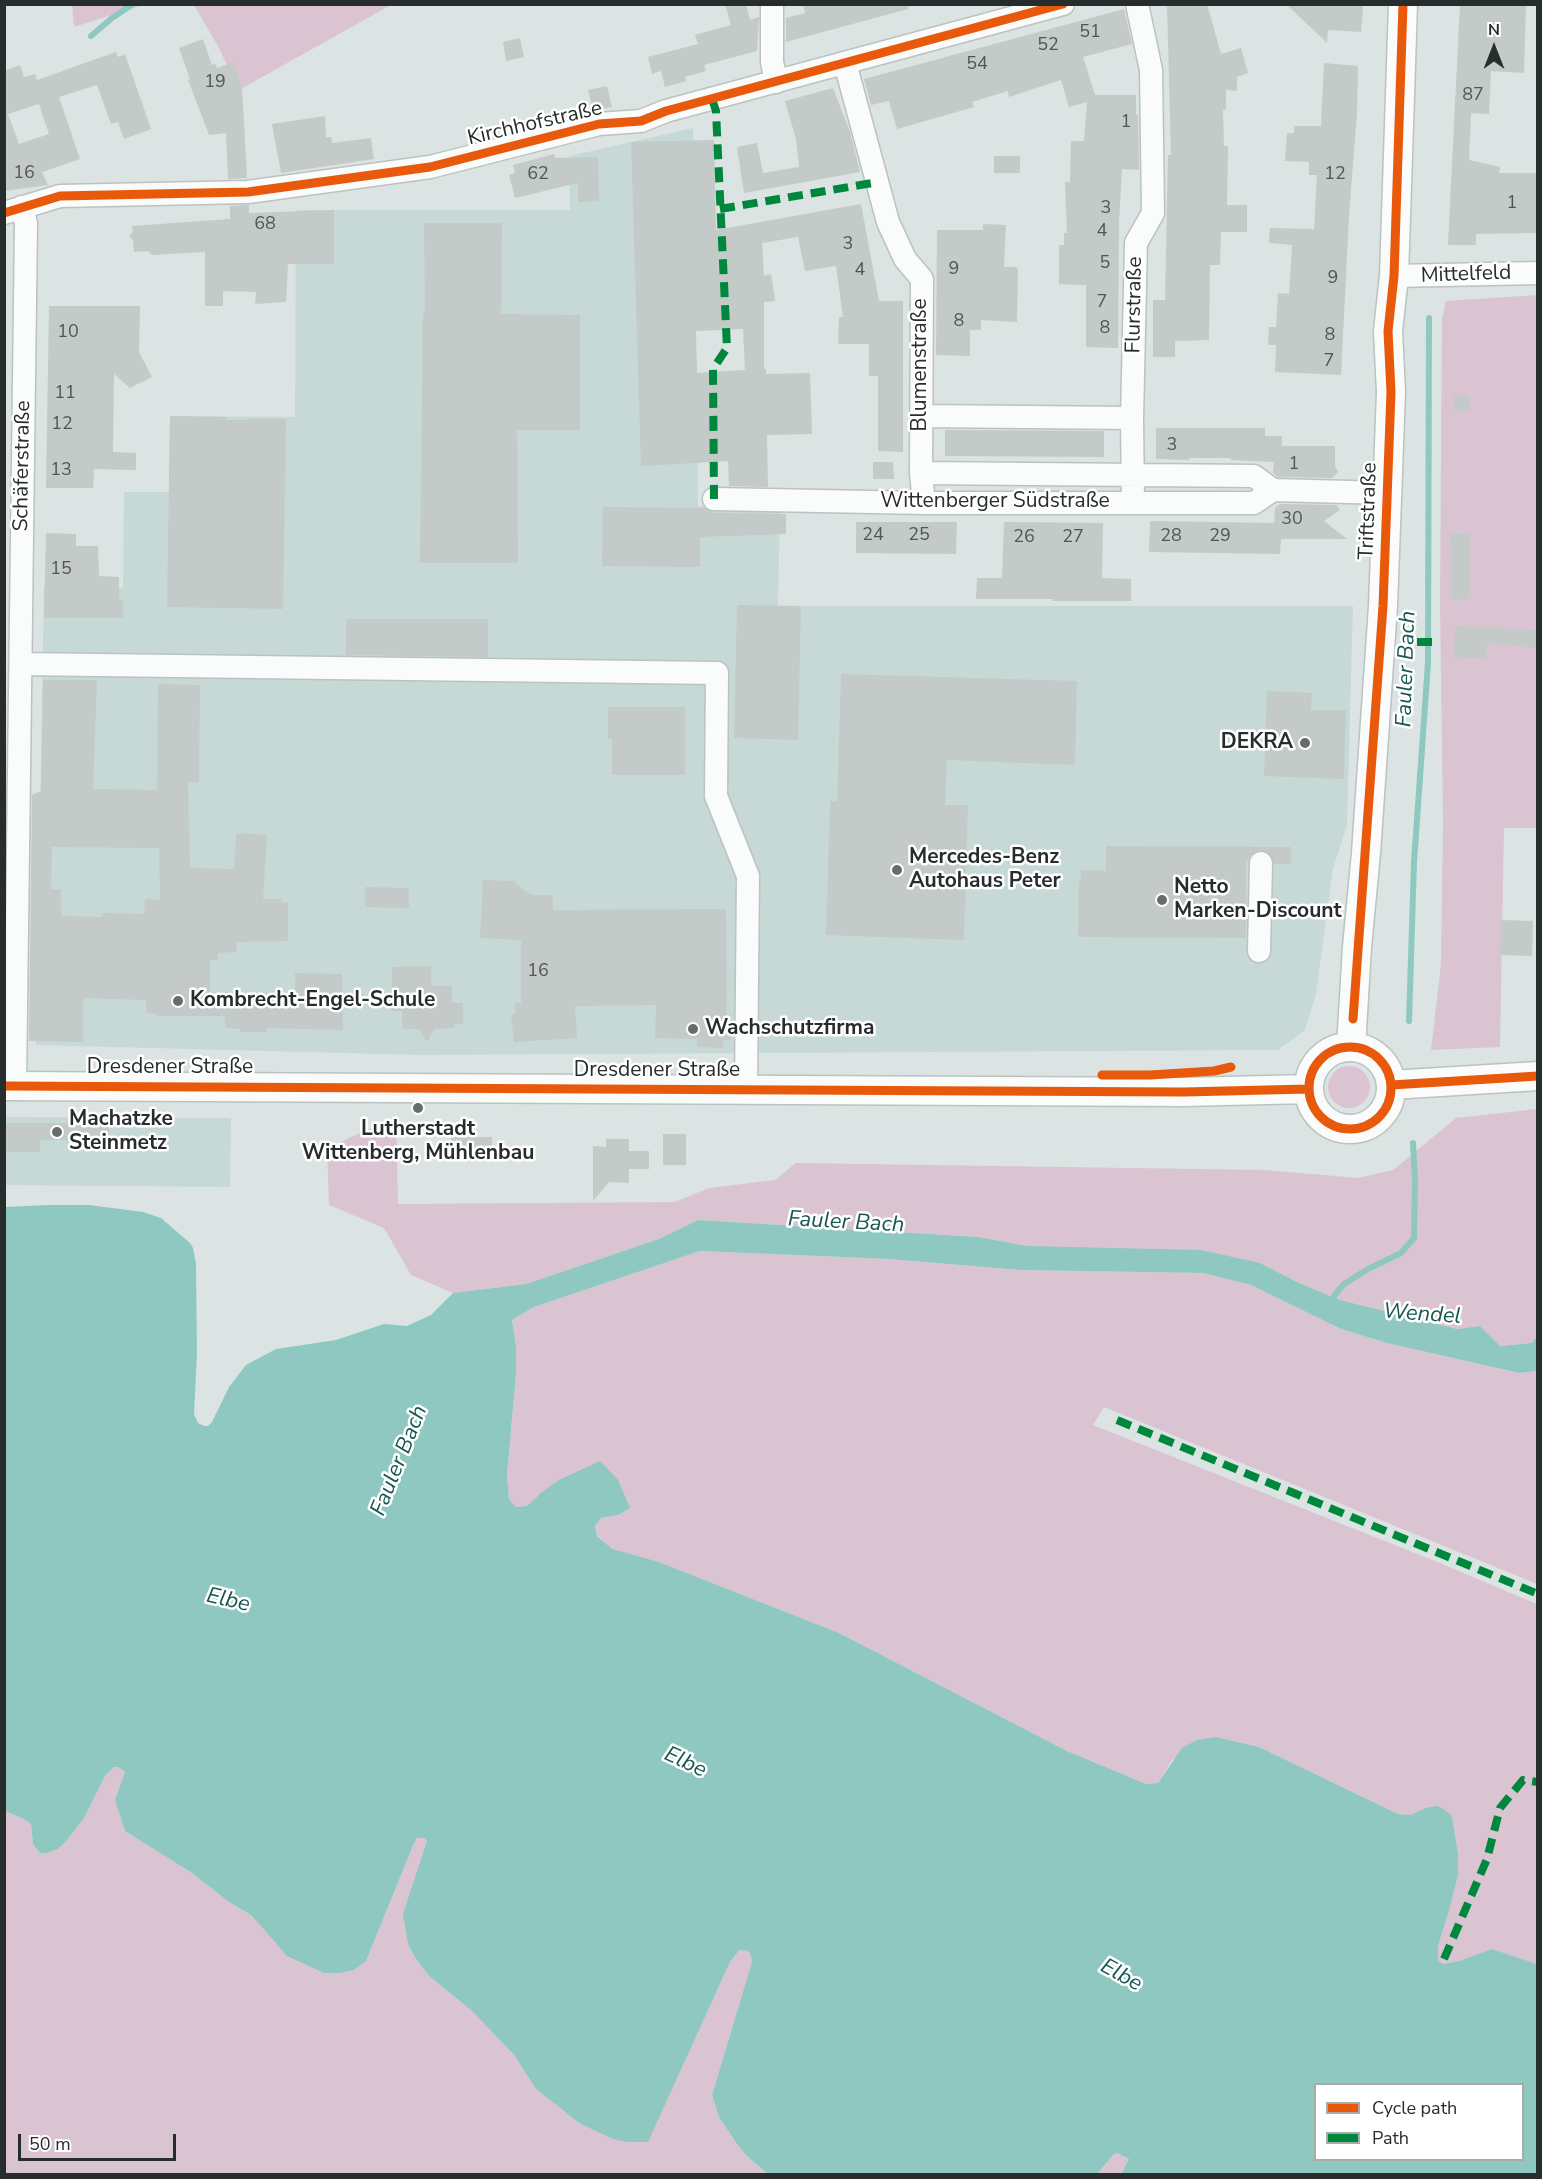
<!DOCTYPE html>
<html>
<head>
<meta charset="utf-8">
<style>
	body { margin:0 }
	#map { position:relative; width:1542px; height:2179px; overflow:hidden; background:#dbe4e2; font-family:"Nunito Sans",sans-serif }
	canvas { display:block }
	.frame { position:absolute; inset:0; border:6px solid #272d2c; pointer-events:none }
	.legend { position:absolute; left:1314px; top:2083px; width:210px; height:78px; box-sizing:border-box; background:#fff; border:2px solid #a9abab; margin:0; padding:8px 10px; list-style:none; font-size:18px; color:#272d2c }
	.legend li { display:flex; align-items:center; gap:12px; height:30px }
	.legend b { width:30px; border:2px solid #a9abab }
	.north { position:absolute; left:1464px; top:18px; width:60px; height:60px; -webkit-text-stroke:4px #fff; paint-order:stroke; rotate:0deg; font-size:16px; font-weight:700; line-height:24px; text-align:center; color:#272d2c }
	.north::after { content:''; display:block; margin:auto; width:21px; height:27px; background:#272d2c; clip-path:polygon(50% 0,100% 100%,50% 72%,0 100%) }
	.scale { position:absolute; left:18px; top:2134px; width:158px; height:27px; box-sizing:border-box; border:3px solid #272d2c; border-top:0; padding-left:8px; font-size:18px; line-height:21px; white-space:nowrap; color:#272d2c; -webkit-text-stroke:4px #fff; paint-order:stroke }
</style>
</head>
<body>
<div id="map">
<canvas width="1542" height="2179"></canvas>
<div class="frame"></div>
<ul class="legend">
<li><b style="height:8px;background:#e8590c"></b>Cycle path</li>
<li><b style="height:8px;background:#00873e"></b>Path</li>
</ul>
<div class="north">N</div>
<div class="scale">50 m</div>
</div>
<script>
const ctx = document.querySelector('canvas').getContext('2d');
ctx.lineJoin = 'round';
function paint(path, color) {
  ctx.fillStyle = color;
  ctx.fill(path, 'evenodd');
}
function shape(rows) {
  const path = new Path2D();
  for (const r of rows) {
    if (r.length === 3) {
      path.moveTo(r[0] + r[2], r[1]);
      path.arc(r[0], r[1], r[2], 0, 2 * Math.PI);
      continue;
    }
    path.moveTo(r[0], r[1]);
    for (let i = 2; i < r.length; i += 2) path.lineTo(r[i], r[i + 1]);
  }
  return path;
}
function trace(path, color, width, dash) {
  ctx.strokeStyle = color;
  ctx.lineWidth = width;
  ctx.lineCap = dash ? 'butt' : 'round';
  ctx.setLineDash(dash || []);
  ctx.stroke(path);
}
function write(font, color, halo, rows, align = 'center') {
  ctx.font = font + ' "Nunito Sans",sans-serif';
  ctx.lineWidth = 5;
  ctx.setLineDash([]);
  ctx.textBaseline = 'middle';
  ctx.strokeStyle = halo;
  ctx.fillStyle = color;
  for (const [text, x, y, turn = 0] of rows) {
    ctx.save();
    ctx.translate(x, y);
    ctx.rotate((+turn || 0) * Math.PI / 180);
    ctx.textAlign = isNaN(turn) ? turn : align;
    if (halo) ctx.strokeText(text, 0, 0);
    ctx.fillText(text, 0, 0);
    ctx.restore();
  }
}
const built = shape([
	[693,128,698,506,780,507,778,606,1353,606,1347,825,1333,869,1316,994,1305,1030,1278,1050,420,1055,36,1045,44,587,123,588,124,492,169,492,170,416,295,417,296,210,570,210,570,156],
	[5,1117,231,1118,230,1187,5,1185]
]);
const green = shape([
	[72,4,143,4,143,5,74,27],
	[194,5,391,5,239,90,218,46],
	[1537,295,1537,828,1504,828,1500,1047,1431,1050,1441,964,1443,821,1440,604,1442,319,1446,301],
	[1349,1087,21],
	[1537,1109,1537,1336,1532,1343,1499,1346,1480,1326,1457,1329,1340,1300,1299,1283,1260,1263,1028,1246,978,1237,698,1220,659,1239,526,1284,453,1293,411,1275,384,1228,329,1205,327,1148,396,1117,398,1204,675,1202,709,1188,775,1180,796,1163,1265,1170,1358,1178,1393,1170,1456,1118],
	[700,1251,889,1259,1020,1270,1203,1273,1251,1285,1341,1329,1387,1343,1519,1373,1537,1371,1537,1584,1104,1407,1093,1425,1435,1561,1537,1604,1537,1964,1492,1949,1459,1961,1443,1964,1438,1960,1438,1946,1449,1911,1458,1875,1458,1854,1452,1816,1425,1808,1411,1815,1398,1814,1259,1747,1217,1738,1172,1760,1158,1783,1146,1784,1067,1751,839,1633,659,1562,612,1550,597,1535,595,1526,601,1518,618,1515,542,1492,527,1506,516,1507,509,1499,507,1475,516,1374,516,1346,512,1320,534,1307],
	[114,1767,118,1767,125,1772,115,1800,125,1831,192,1873,229,1902,251,1915,276,1944,345,1972,354,1970,366,1961,414,1843,417,1838,425,1838,427,1841,404,1914,408,1944,414,1956,429,1976,471,2010,514,2055,536,2089,579,2123,589,2127,648,2141,730,1962,735,1953,739,1950,748,1951,753,1960,712,2095,719,2117,737,2144,747,2156,768,2174,5,2174,5,1811,22,1818,31,1824,33,1844,47,1853,58,1849,84,1818,105,1776],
	[1117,2153,1129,2159,1121,2174,1097,2174,1113,2155]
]);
const water = shape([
	[47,1205,89,1205,143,1212,161,1218,190,1243,193,1248,196,1264,197,1353,194,1414,198,1423,204,1426,208,1426,212,1422,229,1387,246,1365,276,1349,336,1340,384,1324,407,1326,431,1315,453,1293,526,1284,659,1239,698,1220,978,1237,1028,1246,1201,1250,1260,1263,1299,1283,1340,1300,1457,1329,1480,1326,1500,1346,1532,1343,1537,1336,1537,1371,1519,1373,1387,1343,1341,1329,1251,1285,1203,1273,1020,1270,889,1259,700,1251,534,1307,512,1320,516,1346,516,1374,507,1475,509,1499,516,1507,527,1506,542,1492,559,1480,600,1461,618,1480,630,1508,618,1515,601,1518,595,1526,597,1536,612,1549,659,1562,839,1633,1067,1751,1146,1784,1158,1783,1182,1748,1197,1740,1216,1737,1259,1747,1398,1814,1411,1815,1425,1808,1437,1806,1445,1810,1452,1816,1458,1854,1458,1875,1449,1911,1438,1946,1438,1960,1443,1964,1459,1961,1492,1949,1537,1964,1537,2174,1121,2174,1129,2159,1117,2153,1113,2155,1097,2174,768,2174,747,2156,737,2144,719,2117,712,2095,752,1962,751,1956,748,1951,739,1950,730,1962,648,2142,627,2142,613,2139,579,2123,536,2089,514,2055,471,2010,429,1976,414,1956,408,1944,403,1914,427,1841,425,1838,417,1838,414,1843,366,1961,354,1970,340,1973,324,1973,287,1956,251,1915,229,1902,192,1873,125,1831,115,1800,125,1772,118,1767,114,1767,105,1776,84,1818,66,1841,58,1849,47,1853,40,1853,33,1844,31,1824,22,1818,5,1811,4,1207],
	[1316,2084,1522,2084,1522,2160,1316,2160]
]);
const stream = shape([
	[91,36,112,18,133,4],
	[1409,1021,1414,862,1428,663,1429,318],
	[1333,1305,1334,1296,1344,1284,1368,1269,1401,1253,1414,1238,1415,1181,1413,1143]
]);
const building = shape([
	[725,4,746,4,750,20,759,17,757,51,704,65,706,71,685,77,686,81,665,87,661,71,652,74,648,57,698,44,695,35,731,25],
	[803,4,907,4,908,9,786,42,786,18,805,13],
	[1167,4,1207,4,1221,54,1241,48,1248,73,1237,77,1237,91,1226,90,1226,110,1223,110,1224,146,1228,146,1227,205,1247,205,1247,232,1221,232,1220,265,1210,265,1209,340,1175,341,1175,357,1153,357,1153,300,1165,300,1168,155,1171,155],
	[1286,4,1363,6,1361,32,1328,30,1327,43],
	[1460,4,1526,4,1524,73,1491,71,1489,114,1471,113,1469,160,1500,167,1499,173,1538,173,1538,233,1476,234,1476,245,1448,245],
	[1124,9,1132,44,1083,57,1095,95,1136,95,1136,115,1138,115,1139,170,1122,169,1119,221,1118,348,1086,347,1086,285,1059,284,1059,245,1064,245,1064,233,1067,233,1065,182,1070,182,1071,141,1084,141,1087,102,1069,107,1061,80,1009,97,1008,91,972,102,974,107,897,129,889,101,871,105,864,79],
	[520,38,524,57,506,61,503,42],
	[203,39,212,65,216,64,217,68,233,62,242,87,247,178,228,179,226,133,209,135,188,80,190,79,179,48],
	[116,52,118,57,125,54,151,129,124,139,118,122,111,124,97,85,59,97,80,159,42,172,48,185,4,191,4,71,20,65,24,77,35,74,37,80],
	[39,104,49,134,19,144,8,114],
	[1324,63,1358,66,1357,113,1349,216,1341,375,1275,372,1276,345,1268,345,1269,327,1276,327,1278,293,1289,294,1292,245,1269,243,1270,228,1314,229,1317,175,1309,175,1309,162,1285,161,1287,133,1294,133,1294,126,1321,126],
	[607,86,612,107,593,111,588,90],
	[833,88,850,132,860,172,744,193,737,147,757,143,763,173,799,167,796,139,785,101],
	[325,116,326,137,331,137,332,143,371,138,374,159,281,173,272,124],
	[714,140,716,230,861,204,879,301,903,301,903,452,878,451,878,376,869,376,869,344,838,344,839,317,843,317,836,266,805,271,798,237,762,243,764,276,771,274,775,301,764,302,764,369,766,369,766,374,810,373,812,434,767,435,768,487,729,486,728,461,641,466,631,142],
	[743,329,745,370,697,373,696,331],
	[554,154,555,158,598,157,599,201,578,202,578,183,515,198,509,175,515,173,513,165],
	[994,156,1020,156,1020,173,994,173],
	[249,205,249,213,334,210,334,264,288,264,286,302,255,304,256,292,223,291,223,306,205,306,205,252,152,255,148,251,134,252,133,240,129,236,133,232,132,226,230,219,230,206],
	[424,223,502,223,501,314,580,315,580,430,517,430,518,563,420,563,423,313,425,313],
	[983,224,1006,225,1004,267,1016,267,1018,270,1017,322,981,320,981,330,970,330,970,356,936,355,937,230,983,230],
	[49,306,140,306,139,352,152,377,130,388,114,374,113,452,136,453,136,470,94,469,93,488,46,488],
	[1453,395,1469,395,1469,411,1453,411],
	[170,416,226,417,226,420,249,420,250,418,286,419,283,609,167,607],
	[1156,428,1265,428,1265,436,1282,436,1282,446,1335,446,1335,466,1338,472,1332,478,1278,477,1273,473,1274,462,1231,460,1231,458,1189,458,1189,460,1156,459],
	[945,430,1104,431,1104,457,945,456],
	[873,462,893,462,894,479,873,479],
	[1280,504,1336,505,1340,510,1324,521,1347,539,1281,539,1280,554,1149,552,1150,521,1274,523,1275,508],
	[603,507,705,508,714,513,786,514,786,534,700,537,700,567,602,566],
	[856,522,957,522,956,554,856,553],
	[1004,522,1103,523,1102,578,1131,579,1131,601,1053,601,1053,599,976,599,977,578,1002,578],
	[46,533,76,534,76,546,98,546,99,576,119,577,119,600,123,600,123,618,44,618],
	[1450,534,1469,534,1469,599,1451,599,1452,551],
	[737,605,801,606,798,740,734,738],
	[346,619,488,619,488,657,346,655],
	[1456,626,1537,630,1536,648,1487,643,1486,659,1453,657],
	[841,674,1077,681,1075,765,947,760,945,805,968,805,964,940,826,935,830,801,837,801],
	[43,680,97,680,93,789,157,790,158,684,200,685,199,782,188,782,190,868,234,869,236,833,267,835,263,899,281,899,281,902,288,902,288,941,237,942,236,952,218,953,218,960,210,960,210,992,295,994,295,973,342,974,343,1030,267,1028,267,1032,240,1032,240,1029,225,1028,225,1016,156,1016,156,1013,146,1013,146,1000,83,998,83,1042,29,1041,32,795,41,791],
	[52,847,159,848,160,900,145,899,144,914,103,913,102,917,61,916,61,889,51,889],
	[1267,691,1312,693,1311,710,1346,710,1344,779,1264,776],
	[608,707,685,707,685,775,612,775,612,739,608,739],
	[1106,846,1291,847,1291,864,1274,864,1272,856,1262,850,1255,851,1250,856,1246,863,1246,938,1078,937,1079,880,1081,880,1081,870,1106,871],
	[483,880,513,881,531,895,553,895,553,910,726,909,727,1020,732,1020,731,1040,723,1040,723,1048,697,1047,697,1039,655,1038,656,1005,575,1006,577,1038,514,1042,511,1014,515,1014,515,1003,521,1003,521,940,480,938],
	[365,887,409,888,409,908,365,907],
	[1501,920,1533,921,1532,956,1500,955],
	[431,966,431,986,452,986,452,1003,463,1003,463,1024,455,1024,455,1028,434,1029,427,1042,419,1029,402,1029,402,1011,392,1011,390,991,392,990,392,967],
	[4,1123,109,1123,109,1144,72,1144,72,1140,40,1140,40,1152,4,1152],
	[663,1134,686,1134,686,1165,663,1165],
	[451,1137,492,1137,492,1161,451,1160],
	[606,1139,629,1139,629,1151,649,1151,649,1169,629,1169,629,1183,609,1182,593,1201,593,1146,606,1147]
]);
const minor = shape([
	[772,4,772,62,776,82],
	[845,63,888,222,905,259,922,279,921,473,924,503],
	[4,213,60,196,248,192,430,167,599,124,641,121,666,111,1063,4],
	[1394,276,1538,273],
	[921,416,1132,418],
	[921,473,1254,476,1273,490],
	[714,499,924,503,1254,503,1273,490,1388,493],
	[1133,503,1132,418,1136,243,1153,213,1151,70,1137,4],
	[21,664,717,673,716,796,748,876,746,1089],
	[1259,951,1261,863],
	[15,1086,26,223,22,207]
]);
const major = shape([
	[1350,1088,41],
	[1351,1047,1357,947,1366,853,1383,606,1391,392,1388,331,1394,276,1403,4],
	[1391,1085,1538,1076],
	[4,1086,1184,1092,1308,1089]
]);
const quiet = shape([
	[712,99,716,111,727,348,713,369,714,499],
	[720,209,878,182],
	[1417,642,1438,642],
	[1117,1420,1538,1594],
	[1444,1959,1487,1859,1500,1808,1523,1780,1538,1782]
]);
const cycleway = shape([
	[4,213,60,196,248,192,430,167,599,124,641,121,666,111,1063,4],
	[1353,1019,1383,606,1391,392,1388,331,1394,276,1403,4],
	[1350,1088,41],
	[1102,1075,1150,1075,1214,1071,1231,1067],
	[1391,1085,1538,1076],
	[4,1086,1184,1092,1308,1089]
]);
const markers = [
	[1305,743,6,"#666d6c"],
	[897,870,6,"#666d6c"],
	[1162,900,6,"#666d6c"],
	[178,1001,6,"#666d6c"],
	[693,1029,6,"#666d6c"],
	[418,1108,6,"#666d6c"],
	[57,1132,6,"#666d6c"]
];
const numberNames = [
	["51",1090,33],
	["52",1048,46],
	["54",977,65],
	["19",215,83],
	["87",1473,96],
	["1",1126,123],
	["16",24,174],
	["62",538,175],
	["12",1335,175],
	["1",1512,204],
	["3",1106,209],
	["68",265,225],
	["4",1102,232],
	["3",848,245],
	["5",1105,264],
	["9",954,270],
	["4",860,271],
	["9",1333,279],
	["7",1102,303],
	["8",959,322],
	["8",1105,329],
	["10",68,333],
	["8",1330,336],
	["7",1329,362],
	["11",65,394],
	["12",62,425],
	["3",1172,446],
	["1",1294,465],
	["13",61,471],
	["30",1292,520],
	["24",873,536],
	["25",919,536],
	["28",1171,537],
	["29",1220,537],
	["26",1024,538],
	["27",1073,538],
	["15",61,570],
	["16",538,972]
];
const streetNames = [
	["Kirchhofstraße",535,124,-13],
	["Mittelfeld",1466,275,-2],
	["Flurstraße",1135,305,-89],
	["Blumenstraße",921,365,-90],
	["Schäferstraße",23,466,-89],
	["Wittenberger Südstraße",995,502],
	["Triftstraße",1369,511,-88],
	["Dresdener Straße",170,1068],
	["Dresdener Straße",657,1071]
];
const poiNames = [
	["DEKRA",1293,743,"right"],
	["Mercedes-Benz",909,858],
	["Autohaus Peter",909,882],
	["Netto",1174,888],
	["Marken-Discount",1174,912],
	["Kombrecht-Engel-Schule",190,1001],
	["Wachschutzfirma",705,1029],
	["Machatzke",69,1120],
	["Steinmetz",69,1144],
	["Lutherstadt",418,1130,"center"],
	["Wittenberg, Mühlenbau",418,1154,"center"]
];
const waterNames = [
	["Fauler Bach",1407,669,-88],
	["Fauler Bach",846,1223,3],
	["Wendel",1422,1315,4],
	["Fauler Bach",400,1461,-68],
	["Elbe",228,1601,13],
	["Elbe",685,1763,25],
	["Elbe",1121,1976,29]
];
paint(built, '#c7d9d6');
paint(green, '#dac4d2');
paint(water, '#8fc8c0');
trace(stream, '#8fc8c0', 6);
paint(building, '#c3cac8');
trace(minor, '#bbc2c1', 25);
trace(major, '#bbc2c1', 31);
trace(minor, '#fafbfb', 22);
trace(major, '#fafbfb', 28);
trace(quiet, '#00873e', 8, [15, 8]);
trace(cycleway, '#e8590c', 9);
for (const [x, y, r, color] of markers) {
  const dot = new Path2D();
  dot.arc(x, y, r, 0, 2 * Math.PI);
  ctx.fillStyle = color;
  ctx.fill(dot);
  trace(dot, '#fff', 2);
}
write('18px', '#505655', null, numberNames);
write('21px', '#272d2c', '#fff', streetNames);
write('bold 21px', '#272d2c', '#fff', poiNames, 'left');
write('italic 22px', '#165850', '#fff', waterNames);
</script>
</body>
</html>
